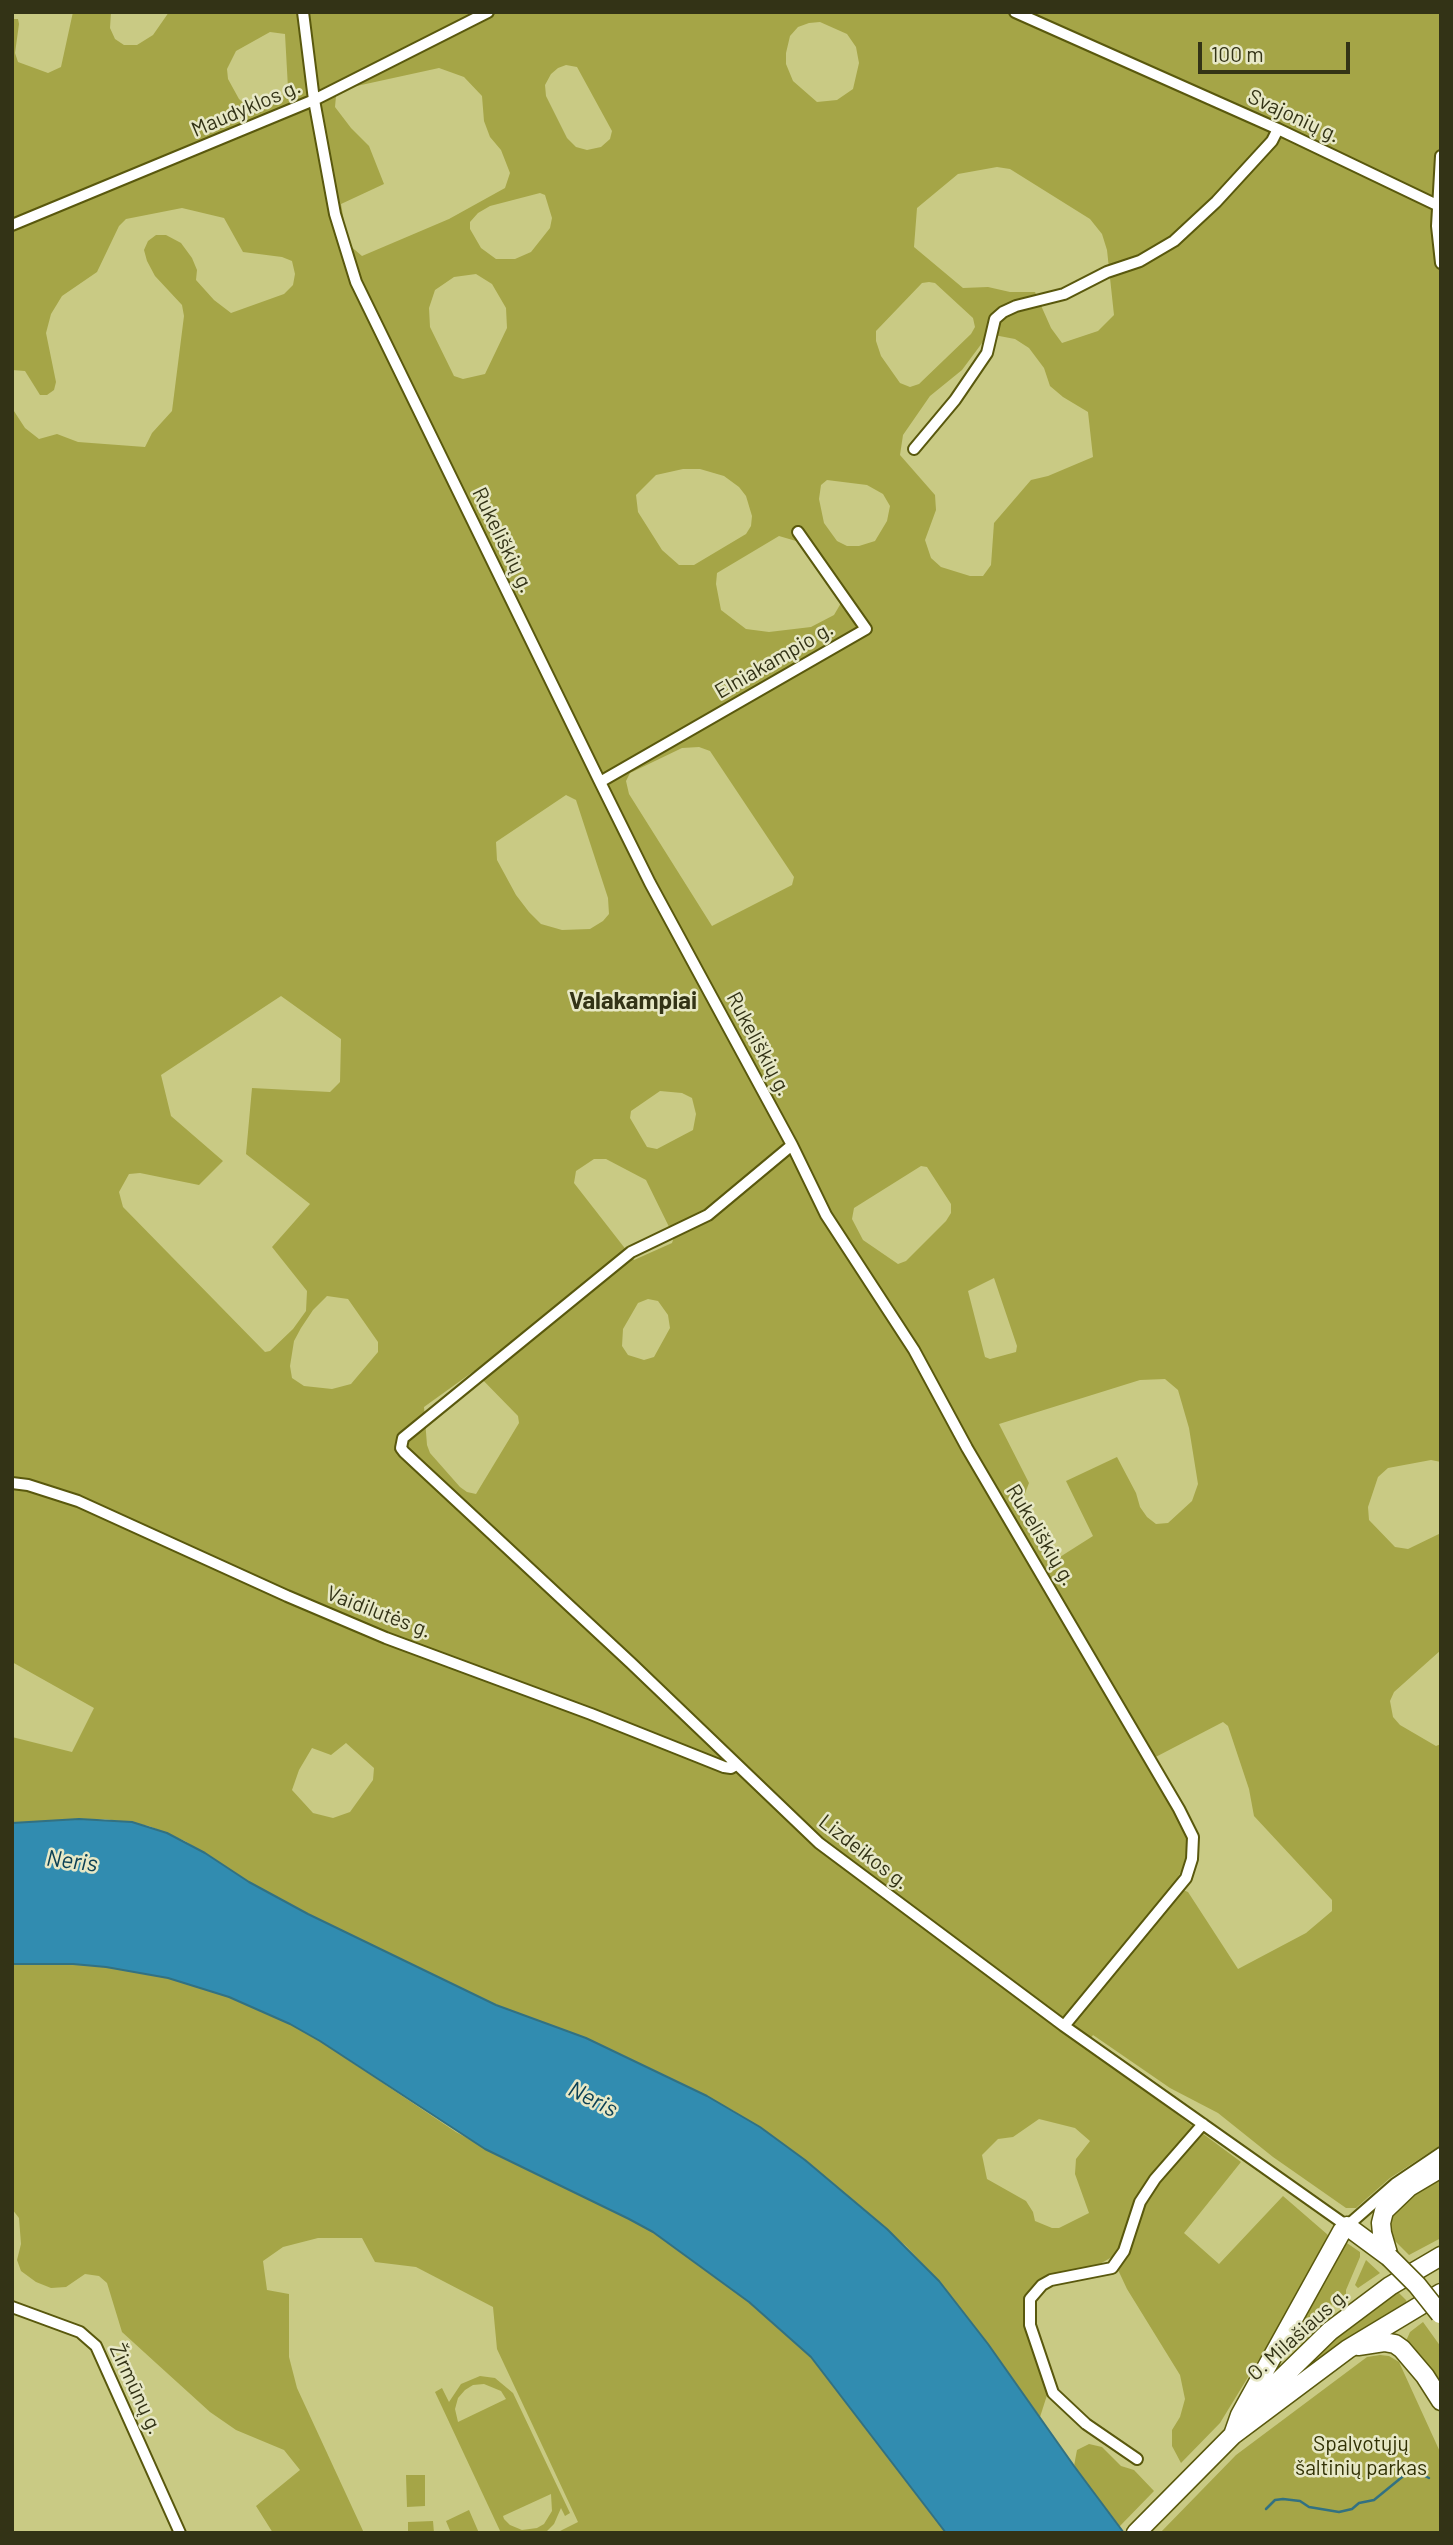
<!DOCTYPE html>
<html>
<head>
<meta charset="utf-8">
<style>
	body { margin:0 }
	#map { position:relative; width:1453px; height:2545px; overflow:hidden; background:#c9ca84; font-family:Barlow,sans-serif }
	canvas { display:block }
	.frame { position:absolute; inset:0; border:14px solid #333316; pointer-events:none }
	.scale { position:absolute; left:1198px; top:42px; width:152px; height:32px; box-sizing:border-box; border:4px solid #333316; border-top:0; padding-left:9px; font-size:21px; line-height:24px; white-space:nowrap; color:#333316; -webkit-text-stroke:5px #e7e8c6; paint-order:stroke }
</style>
</head>
<body>
<div id="map">
<canvas width="1453" height="2545"></canvas>
<div class="frame"></div>
<div class="scale">100 m</div>
</div>
<script>
const ctx = document.querySelector('canvas').getContext('2d');
ctx.lineJoin = 'round';
function paint(path, color) {
  ctx.fillStyle = color;
  ctx.fill(path, 'evenodd');
}
function shape(rows) {
  const path = new Path2D();
  for (const r of rows) {
    path.moveTo(r[0], r[1]);
    for (let i = 2; i < r.length; i += 2) path.lineTo(r[i], r[i + 1]);
  }
  return path;
}
function trace(path, color, width, dash) {
  ctx.strokeStyle = color;
  ctx.lineWidth = width;
  ctx.lineCap = dash ? 'butt' : 'round';
  ctx.setLineDash(dash || []);
  ctx.stroke(path);
}
function write(font, color, halo, rows, align = 'center') {
  ctx.font = font + ' Barlow,sans-serif';
  ctx.lineWidth = 5;
  ctx.setLineDash([]);
  ctx.textBaseline = 'middle';
  ctx.strokeStyle = halo;
  ctx.fillStyle = color;
  for (const [text, x, y, turn = 0] of rows) {
    ctx.save();
    ctx.translate(x, y);
    ctx.rotate((+turn || 0) * Math.PI / 180);
    ctx.textAlign = isNaN(turn) ? turn : align;
    if (halo) ctx.strokeText(text, 0, 0);
    ctx.fillText(text, 0, 0);
    ctx.restore();
  }
}
const green = shape([
	[73,12,111,12,110,28,115,39,124,45,137,45,153,35,169,12,1441,12,1441,1462,1431,1460,1388,1468,1378,1477,1368,1507,1369,1520,1395,1547,1408,1549,1441,1533,1441,1650,1394,1692,1390,1701,1393,1717,1400,1725,1436,1746,1441,1744,1441,2145,1390,2178,1356,2208,1346,2208,1273,2157,1218,2113,1170,2088,1093,2035,1085,2046,1241,2162,1184,2233,1219,2264,1283,2196,1328,2235,1297,2297,1220,2423,1181,2463,1172,2446,1172,2430,1180,2417,1185,2399,1180,2375,1127,2289,1112,2257,1098,2265,1043,2278,1031,2290,1027,2303,1049,2389,1040,2417,939,2281,906,2246,805,2160,734,2111,586,2038,496,2005,308,1914,249,1882,185,1841,149,1826,105,1819,12,1823,12,1737,72,1752,94,1708,12,1662,12,408,25,428,39,439,57,434,78,442,145,447,152,433,172,411,184,316,182,305,155,276,147,261,144,250,148,241,156,235,166,235,181,243,192,258,197,270,196,280,214,300,231,313,284,294,293,285,295,274,292,261,282,257,243,252,224,218,182,208,126,219,119,226,97,272,62,296,51,314,46,333,56,382,54,390,47,395,40,395,25,371,12,370,12,19,18,19,19,24,15,53,18,62,48,73,61,67],
	[820,22,847,34,856,47,859,63,853,89,837,100,817,102,793,81,786,64,786,53,790,36,798,27,809,23],
	[270,32,285,34,288,88,281,100,264,108,248,107,239,99,228,79,227,69,236,51],
	[566,65,577,67,612,131,610,139,601,147,587,150,576,147,567,138,546,96,545,85,551,74,558,68],
	[439,68,464,77,482,96,484,121,490,137,501,150,510,173,505,188,449,219,362,256,348,244,341,204,384,184,369,146,351,128,335,107,336,96,352,87],
	[997,167,1010,169,1090,219,1102,234,1107,250,1114,315,1098,331,1062,343,1051,328,1035,292,1010,292,988,287,963,288,914,247,917,208,958,174],
	[540,193,545,195,552,218,550,228,531,252,515,259,496,259,481,248,470,229,470,222,478,213,490,206],
	[476,274,492,284,506,308,507,328,485,374,463,379,454,376,430,327,429,308,435,290,454,277],
	[929,282,935,283,973,318,975,327,971,334,919,384,910,387,900,383,881,356,876,341,876,331,922,283],
	[994,335,1015,339,1029,348,1044,368,1050,386,1063,397,1088,412,1093,457,1048,476,1031,480,994,523,991,565,983,576,970,576,941,567,931,558,925,540,936,510,935,495,900,455,903,435,930,396,962,370,985,339],
	[683,469,700,469,724,476,739,487,746,496,752,516,751,526,746,534,694,565,679,565,662,550,638,512,636,495,656,475],
	[827,480,867,485,883,494,890,506,887,521,875,541,859,546,847,546,837,541,824,523,819,499,821,485],
	[779,536,796,541,840,595,841,603,834,615,811,627,769,632,746,629,721,610,716,584,717,573],
	[699,747,710,751,794,877,792,885,712,926,629,794,626,781,630,773,682,748],
	[566,795,576,800,608,898,609,914,603,921,590,929,562,930,541,924,529,912,516,895,497,860,496,842],
	[281,996,341,1039,340,1082,330,1092,252,1088,246,1154,310,1204,272,1247,307,1291,306,1311,293,1329,270,1351,265,1352,123,1207,119,1192,129,1174,140,1173,199,1185,223,1161,171,1116,161,1075],
	[660,1091,682,1093,692,1098,696,1114,693,1130,657,1149,647,1147,630,1118,631,1111],
	[594,1159,606,1159,646,1180,674,1237,672,1243,634,1260,574,1183,576,1171],
	[921,1166,927,1167,951,1204,951,1213,946,1221,906,1261,898,1264,863,1240,852,1219,854,1208],
	[994,1278,1017,1346,1016,1352,990,1359,985,1357,968,1291],
	[327,1296,348,1299,378,1342,378,1352,351,1384,332,1389,304,1386,292,1378,290,1366,294,1341,301,1328,313,1310],
	[648,1299,658,1301,668,1315,670,1328,654,1357,644,1360,628,1355,622,1346,623,1329,638,1303],
	[474,1371,518,1416,519,1423,476,1494,467,1492,460,1487,430,1453,427,1445,424,1407],
	[1165,1379,1178,1390,1189,1428,1198,1484,1192,1501,1168,1523,1156,1524,1147,1517,1140,1507,1136,1493,1117,1457,1066,1481,1093,1536,1052,1562,1019,1509,1029,1483,999,1424,1140,1380],
	[1223,1722,1228,1726,1249,1789,1254,1816,1332,1900,1332,1911,1306,1933,1238,1969,1188,1892,1173,1886,1184,1866,1188,1838,1146,1762],
	[346,1743,374,1768,373,1780,350,1812,333,1818,313,1813,292,1790,299,1770,312,1748,331,1755],
	[1039,2119,1075,2128,1090,2141,1076,2159,1075,2174,1089,2213,1059,2228,1052,2228,1035,2221,1033,2212,1026,2201,987,2179,982,2155,998,2139,1013,2137],
	[12,1964,73,1964,106,1967,168,1978,229,1997,290,2024,320,2041,456,2132,511,2162,629,2219,653,2232,749,2302,811,2357,946,2533,556,2533,578,2522,497,2349,493,2307,416,2267,375,2262,362,2238,318,2238,283,2247,263,2261,267,2290,289,2294,289,2357,297,2388,364,2533,273,2533,256,2506,300,2470,284,2450,236,2430,210,2412,156,2363,122,2332,107,2283,99,2276,85,2274,66,2287,51,2288,36,2282,21,2271,17,2260,21,2244,19,2218,12,2209],
	[1441,2176,1441,2238,1409,2255,1390,2236,1390,2215,1412,2194],
	[1341,2239,1360,2252,1360,2257,1346,2290,1346,2294,1327,2308,1275,2369],
	[1366,2260,1380,2273,1358,2288,1355,2285],
	[1396,2290,1406,2300,1407,2304,1308,2370,1302,2366,1303,2362],
	[1423,2322,1441,2347,1441,2388,1406,2341,1410,2332],
	[1380,2355,1389,2356,1399,2362,1441,2454,1441,2533,1160,2533,1236,2455,1367,2357],
	[480,2376,495,2378,513,2393,570,2513,565,2516,561,2508,554,2524,545,2533,501,2533,435,2392,442,2388,449,2402,461,2384],
	[484,2384,501,2391,506,2399,458,2422,455,2409,458,2398,465,2390,473,2385],
	[551,2494,552,2511,544,2524,537,2528,522,2530,510,2525,504,2519,503,2516],
	[1089,2444,1102,2447,1121,2466,1134,2470,1154,2491,1119,2527,1074,2466,1077,2450],
	[406,2475,425,2475,425,2506,407,2507],
	[469,2510,479,2533,451,2533,446,2521],
	[433,2521,434,2533,408,2533,408,2522]
]);
const water = shape([
	[79,1819,132,1822,167,1833,205,1853,249,1882,308,1914,496,2005,586,2038,707,2096,760,2127,805,2160,887,2229,939,2281,988,2344,1074,2466,1124,2533,946,2533,811,2357,749,2302,653,2232,629,2219,485,2149,320,2041,290,2024,229,1997,168,1978,106,1967,73,1964,12,1964,12,1823,79,1819]
]);
const stream = shape([
	[1266,2509,1275,2500,1283,2499,1300,2501,1309,2507,1339,2512,1352,2509,1359,2503,1374,2500,1407,2473,1417,2472,1429,2478]
]);
const street = shape([
	[303,12,314,100,335,214,356,282,600,782,650,883,792,1145,826,1215,914,1350,967,1448,1179,1809,1193,1837,1192,1859,1186,1878,1064,2026],
	[1015,12,1278,129,1441,207],
	[1441,156,1437,226,1441,263],
	[12,225,314,100,488,12],
	[914,449,955,400,987,353,995,319,1003,312,1016,306,1064,294,1107,272,1140,261,1174,241,1216,202,1272,141,1278,129],
	[600,782,866,629,798,532],
	[792,1145,708,1215,631,1252,403,1438,401,1448,404,1452,631,1663,819,1843,1064,2026,1347,2226,1395,2184,1441,2153],
	[12,1483,28,1485,78,1501,287,1596,386,1638,591,1714,724,1767,731,1768,736,1765],
	[12,2307,80,2332,96,2346,180,2533],
	[1137,2459,1086,2424,1053,2393,1030,2325,1030,2299,1042,2285,1051,2280,1112,2268,1124,2251,1140,2202,1155,2179,1203,2124]
]);
const primary = shape([
	[1389,2257,1382,2233,1381,2223,1384,2211,1409,2187,1441,2168],
	[1358,2346,1384,2342,1395,2344,1402,2349,1425,2376,1441,2401],
	[1250,2409,1330,2331,1390,2286,1441,2256],
	[1233,2435,1240,2415,1342,2231,1347,2226,1389,2257],
	[1136,2533,1233,2435,1348,2349,1441,2293]
]);
const primaryBridge = shape([
	[1389,2257,1417,2285,1440,2314]
]);
const streetNames = [
	["Maudyklos g.",246,108,-23],
	["Svajonių g.",1294,116,25],
	["Rukeliškių g.",503,540,64],
	["Elniakampio g.",774,660,-30],
	["Rukeliškių g.",759,1044,62],
	["Rukeliškių g.",1041,1535,59],
	["Vaidilutės g.",379,1612,21],
	["Lizdeikos g.",864,1852,38],
	["O. Milašiaus g.",1298,2334,-42],
	["Žirmūnų g.",136,2389,65]
];
const parkNames = [
	["Spalvotųjų",1361,2444],
	["šaltinių parkas",1361,2468]
];
const waterNames = [
	["Neris",72,1861,7],
	["Neris",593,2099,27]
];
const quarterNames = [
	["Valakampiai",633,1001]
];
paint(green, '#a5a547');
paint(water, '#318cb0');
trace(water, '#327182', 2);
trace(stream, '#327182', 2.5);
trace(street, '#59580d', 14);
trace(primary, '#59580d', 21);
trace(street, '#fff', 10);
trace(primary, '#fff', 18);
trace(primaryBridge, '#59580d', 21, []);
trace(primaryBridge, '#fff', 18);
write('21px', '#333316', '#e7e8c6', streetNames);
write('21px', '#313104', '#e7e8c6', parkNames);
write('italic 23px', '#0d4155', '#e7e8c6', waterNames);
write('bold 24px', '#333316', '#e7e8c6', quarterNames);
</script>
</body>
</html>
